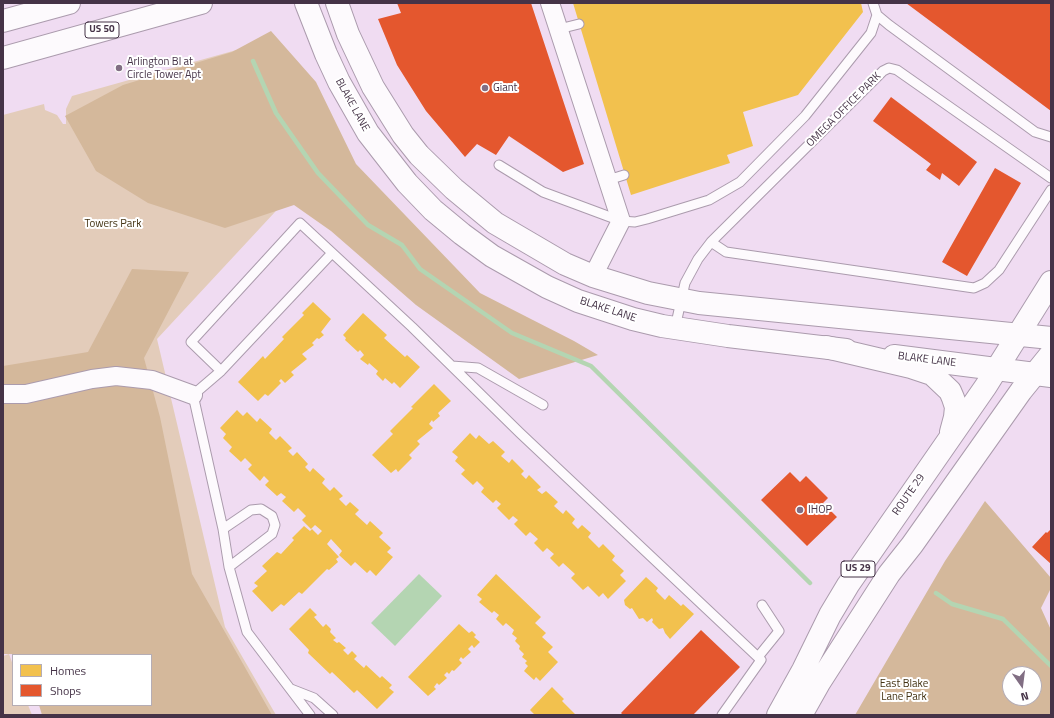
<!DOCTYPE html>
<html>
<head>
<meta charset="utf-8">
<style>
	body { margin:0 }
	#map { position:relative; width:1054px; height:718px; overflow:hidden; background:#f0dcf2; font-family:"Titillium Web",sans-serif }
	canvas { display:block }
	.frame { position:absolute; inset:0; border:4px solid #453347; pointer-events:none }
	.legend { position:absolute; left:12px; top:654px; width:140px; height:52px; box-sizing:border-box; background:#fff; border:1px solid #b5adb5; margin:0; padding:5px 7px; list-style:none; font-size:12px; color:#453347 }
	.legend li { display:flex; align-items:center; gap:8px; height:20px }
	.legend b { width:20px; border:1px solid #b5adb5 }
	.north { position:absolute; left:1002px; top:666px; width:40px; height:40px; box-sizing:border-box; background:#fff; border:1px solid #b5adb5; border-radius:50%; rotate:166deg; font-size:11px; font-weight:700; line-height:16px; text-align:center; color:#453347 }
	.north::after { content:''; display:block; margin:auto; width:14px; height:18px; background:#816e83; clip-path:polygon(50% 0,100% 100%,50% 72%,0 100%) }
</style>
</head>
<body>
<div id="map">
<canvas width="1054" height="718"></canvas>
<div class="frame"></div>
<ul class="legend">
<li><b style="height:11px;background:#f2c14e"></b>Homes</li>
<li><b style="height:11px;background:#e4572e"></b>Shops</li>
</ul>
<div class="north">N</div>
</div>
<script>
const ctx = document.querySelector('canvas').getContext('2d');
ctx.lineJoin = 'round';
function paint(path, color) {
  ctx.fillStyle = color;
  ctx.fill(path, 'evenodd');
}
function shape(rows) {
  const path = new Path2D();
  for (const r of rows) {
    path.moveTo(r[0], r[1]);
    for (let i = 2; i < r.length; i += 2) path.lineTo(r[i], r[i + 1]);
  }
  return path;
}
function trace(path, color, width, dash) {
  ctx.strokeStyle = color;
  ctx.lineWidth = width;
  ctx.lineCap = dash ? 'butt' : 'round';
  ctx.setLineDash(dash || []);
  ctx.stroke(path);
}
function write(font, color, halo, rows, align = 'center') {
  ctx.font = font + ' "Titillium Web",sans-serif';
  ctx.lineWidth = 4;
  ctx.setLineDash([]);
  ctx.textBaseline = 'middle';
  ctx.strokeStyle = halo;
  ctx.fillStyle = color;
  for (const [text, x, y, turn = 0] of rows) {
    ctx.save();
    ctx.translate(x, y);
    ctx.rotate((+turn || 0) * Math.PI / 180);
    ctx.textAlign = isNaN(turn) ? turn : align;
    if (halo) ctx.strokeText(text, 0, 0);
    ctx.fillText(text, 0, 0);
    ctx.restore();
  }
}
const green = shape([
	[265,42,340,142,157,339,225,627,276,715,80,715,151,705,151,655,3,566,3,115,44,104,45,110,57,115,63,124,66,124,66,109,72,96],
	[9,654,13,665,13,705,28,705,32,715,3,715,3,656]
]);
const forest = shape([
	[271,31,316,82,356,164,480,293,574,341,598,355,519,379,416,305,331,231,294,205,225,228,148,203,96,171,65,116,123,85,232,52],
	[132,269,189,272,144,358,160,417,192,574,272,715,42,715,39,705,151,705,151,655,3,654,3,366,88,352],
	[985,501,1051,578,1051,588,1041,608,1051,630,1051,715,855,715,945,561],
	[1010,674,1034,674,1034,698,1010,698]
]);
const water = shape([
	[419,574,442,596,395,646,371,623]
]);
const homes = shape([
	[573,3,861,3,863,12,798,95,743,112,753,146,727,155,730,163,631,195],
	[313,302,331,319,321,332,324,335,319,339,317,338,312,343,314,345,302,354,307,359,291,372,294,375,285,383,281,379,279,381,281,383,268,396,265,394,258,401,238,382,263,356,265,359,284,339,282,337,304,315,302,313],
	[363,313,387,335,384,338,405,357,407,355,420,367,400,388,394,382,392,384,385,378,383,381,376,374,378,371,369,363,368,365,360,359,364,355,360,350,358,352,345,340,346,338,343,335],
	[434,384,451,401,438,413,440,416,433,422,432,420,429,424,433,428,417,441,420,444,409,455,412,458,398,472,396,469,391,473,372,455,393,434,390,431,413,408,411,407],
	[237,410,243,416,247,412,257,422,260,418,272,429,269,433,276,440,280,436,292,448,288,451,293,456,297,452,308,464,305,467,310,472,313,468,325,479,322,483,330,491,334,487,343,496,339,499,346,506,350,502,359,510,355,514,367,525,370,521,383,533,379,537,391,548,387,552,393,557,376,576,370,570,367,573,355,562,351,566,339,555,342,551,331,539,327,544,339,557,336,559,338,562,329,570,327,569,302,594,299,592,284,606,281,604,272,612,252,591,258,586,254,583,267,571,262,566,277,552,281,554,294,540,292,538,304,526,310,531,312,529,318,535,322,531,315,525,311,529,302,520,306,516,298,508,294,512,282,501,286,497,281,493,277,496,265,485,269,481,264,476,260,481,248,469,252,465,245,458,241,462,229,451,232,447,223,438,226,434,220,428],
	[470,433,476,439,479,435,489,444,493,441,505,452,501,456,509,463,512,459,524,471,521,474,526,479,529,475,541,487,537,490,542,494,546,491,558,502,554,506,563,514,566,510,575,519,572,523,578,529,582,525,591,533,588,537,599,548,603,544,615,556,612,560,624,571,620,575,626,581,608,599,603,593,599,597,588,586,583,590,571,578,575,574,563,563,559,567,550,558,554,554,547,548,543,552,534,543,538,539,530,532,526,536,514,524,518,520,513,516,509,520,497,508,501,504,496,500,493,503,481,492,484,488,477,481,473,485,461,474,465,470,455,461,458,457,452,452],
	[496,574,541,617,535,623,546,633,542,637,553,647,548,652,558,662,540,681,536,677,534,680,524,671,528,666,525,663,527,661,522,657,524,654,519,649,520,646,515,641,517,638,512,634,514,630,506,623,503,626,496,619,499,615,494,611,492,613,479,602,482,599,477,595],
	[646,577,658,588,656,591,665,600,669,595,681,606,683,604,694,614,670,639,665,633,663,628,659,629,652,622,653,620,652,618,647,622,643,618,639,619,632,608,630,609,625,605,624,600],
	[310,608,317,615,314,617,323,627,326,624,331,629,330,632,336,638,333,640,337,643,339,642,346,648,343,650,348,655,352,651,357,656,354,659,364,668,366,665,380,678,382,676,392,685,389,688,394,692,377,709,357,690,354,693,332,672,330,674,308,653,309,650,289,629],
	[459,624,469,633,472,631,476,635,474,637,480,642,474,648,472,645,468,649,471,652,463,659,461,657,459,660,462,663,454,671,452,670,449,674,447,672,444,675,447,678,439,685,437,683,434,687,436,689,428,696,408,677],
	[552,687,564,699,562,701,576,715,535,715,530,710]
]);
const shops = shape([
	[397,3,531,3,584,164,563,172,509,136,496,155,477,144,465,157,426,111,397,65,378,19,401,13],
	[906,3,1051,3,1051,111],
	[891,97,977,162,959,186,942,173,940,180,926,170,931,164,873,121],
	[995,168,1021,183,967,276,942,262],
	[790,472,800,482,806,476,828,498,823,503,837,517,807,546,761,500],
	[1051,529,1051,564,1032,547,1046,532,1047,533],
	[701,630,740,667,693,715,623,715,621,713]
]);
const stream = shape([
	[253,61,276,113,318,173,368,225,402,245,420,269,512,333,591,366,810,583],
	[936,593,952,604,1003,619,1051,666]
]);
const service = shape([
	[873,3,877,15,889,25,1035,132,1051,137],
	[559,29,579,24],
	[499,165,543,192,621,221,635,222,647,219,709,200,740,182,805,116,871,33,877,15],
	[608,180,624,175],
	[711,242,726,252,974,288,985,283,999,270,1051,190],
	[675,328,685,283,698,259,711,242,883,71,889,68,897,70,1051,178],
	[452,366,478,368,543,405],
	[221,371,191,342,300,223,412,327,520,433,761,660,722,715],
	[223,529,251,510,261,509,272,516,275,525,272,534,229,567],
	[758,657,779,631,762,605],
	[291,689,314,698,333,715],
	[310,715,247,632,229,567,223,529,193,395,221,371,332,253]
]);
const minor = shape([
	[550,3,621,221,593,276],
	[3,394,26,394,92,379,116,376,152,380,193,395]
]);
const secondary = shape([
	[306,3,326,54,339,82,368,133,407,183,433,210,462,234,492,256,547,287,578,301,633,319,662,326,728,336,846,350],
	[337,3,348,34,373,87,403,135,419,155,454,189,495,223,565,264,593,276,648,293,699,303,1051,338],
	[894,356,1051,376]
]);
const primary = shape([
	[3,21,69,3],
	[3,58,201,3],
	[826,347,911,367,932,374,950,391,953,398,956,407,955,417,951,432],
	[778,715,803,670,830,615,848,585,986,386,1051,282],
	[801,715,819,683,889,574,912,545,1021,391,1051,354]
]);
const markers = [
	[119,68,4,"#816e83"],
	[485,88,4,"#816e83"],
	[800,510,4,"#816e83"]
];
const shields = [
	[102,30,34],
	[858,569,34]
];
const shieldNames = [
	["US 50",102,30],
	["US 29",858,569]
];
const poiNames = [
	["Arlington Bl at",127,62],
	["Circle Tower Apt",127,75],
	["Giant",493,88],
	["IHOP",808,510]
];
const streetNames = [
	["BLAKE LANE",352,105,61],
	["OMEGA OFFICE PARK",844,110,-45],
	["BLAKE LANE",608,310,18],
	["BLAKE LANE",927,360,7],
	["ROUTE 29",909,495,-55]
];
const parkNames = [
	["Towers Park",113,224],
	["East Blake",904,684],
	["Lane Park",904,697]
];
paint(green, '#e3ccba');
paint(forest, '#d4b89b');
paint(water, '#b4d5b2');
paint(homes, '#f2c14e');
paint(shops, '#e4572e');
trace(stream, '#b4d5b2', 4.5);
trace(service, '#ab9bad', 11);
trace(minor, '#ab9bad', 20);
trace(secondary, '#ab9bad', 24);
trace(primary, '#ab9bad', 24);
trace(service, '#fdfafd', 9);
trace(minor, '#fdfafd', 18);
trace(secondary, '#fdfafd', 22);
trace(primary, '#fdfafd', 22);
for (const [x, y, r, color] of markers) {
  const dot = new Path2D();
  dot.arc(x, y, r, 0, 2 * Math.PI);
  ctx.fillStyle = color;
  ctx.fill(dot);
  trace(dot, '#fff', 1.5);
}
for (const [x, y, w] of shields) {
  const box = new Path2D();
  box.roundRect(x - w / 2, y - 8, w, 16, 3);
  ctx.fillStyle = '#fff';
  ctx.fill(box);
  trace(box, '#453347', 1);
}
write('bold 10px', '#453347', null, shieldNames);
write('11px', '#453347', '#fff', poiNames, 'left');
write('11px', '#453347', '#fff', streetNames);
write('11px', '#433313', '#fff', parkNames);
</script>
</body>
</html>
